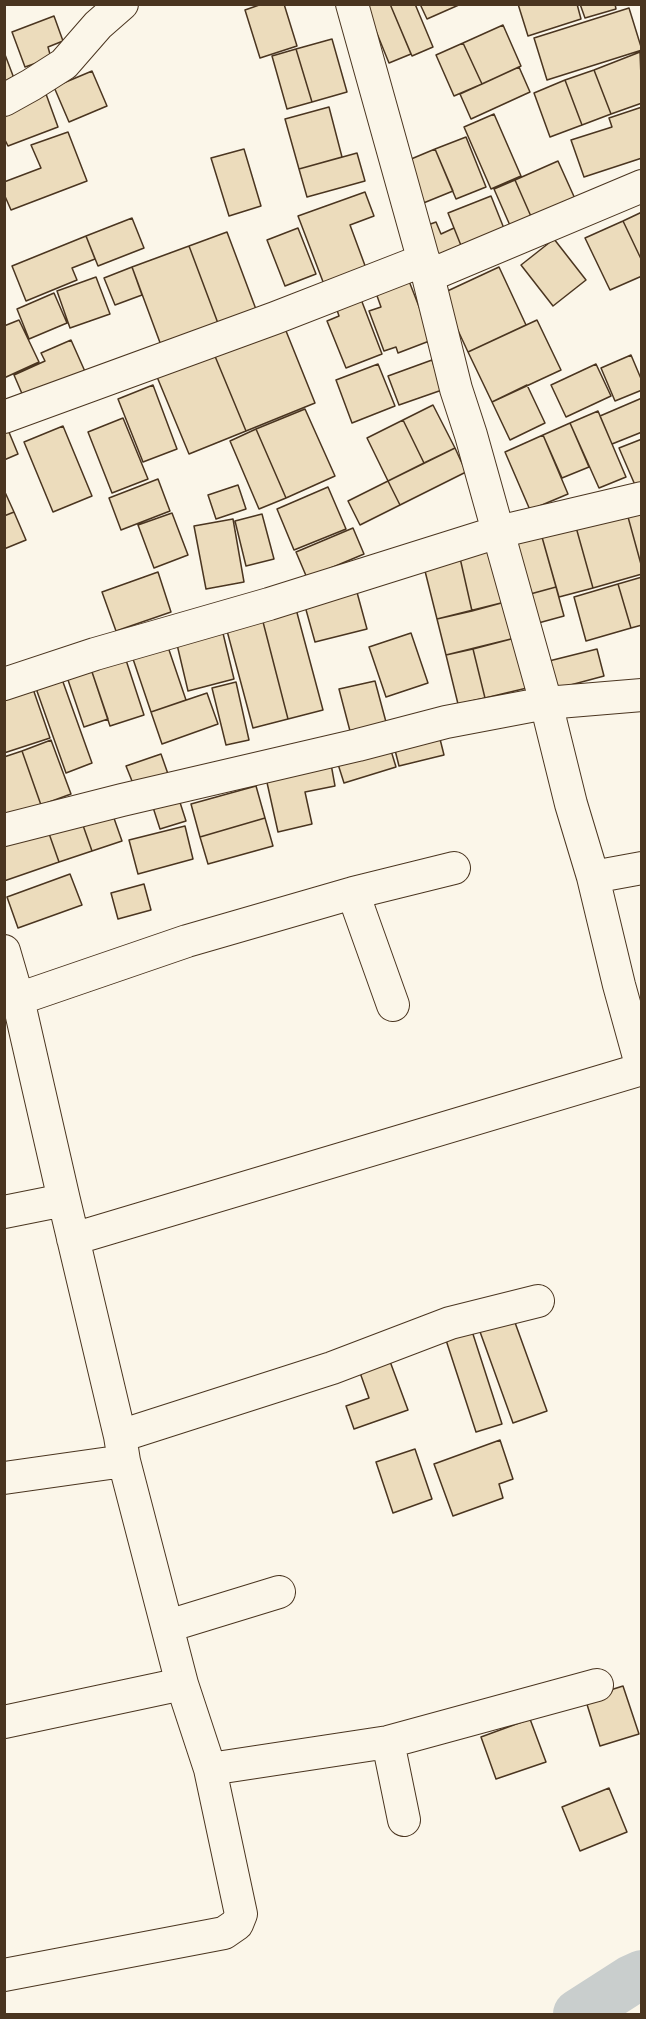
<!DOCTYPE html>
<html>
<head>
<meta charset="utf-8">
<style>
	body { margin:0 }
	#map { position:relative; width:646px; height:2019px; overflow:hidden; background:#fbf6e9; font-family:Rubik,sans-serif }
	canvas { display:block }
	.frame { position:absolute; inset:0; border:6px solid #4a3520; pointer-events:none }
</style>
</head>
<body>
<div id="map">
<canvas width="646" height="2019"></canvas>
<div class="frame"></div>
</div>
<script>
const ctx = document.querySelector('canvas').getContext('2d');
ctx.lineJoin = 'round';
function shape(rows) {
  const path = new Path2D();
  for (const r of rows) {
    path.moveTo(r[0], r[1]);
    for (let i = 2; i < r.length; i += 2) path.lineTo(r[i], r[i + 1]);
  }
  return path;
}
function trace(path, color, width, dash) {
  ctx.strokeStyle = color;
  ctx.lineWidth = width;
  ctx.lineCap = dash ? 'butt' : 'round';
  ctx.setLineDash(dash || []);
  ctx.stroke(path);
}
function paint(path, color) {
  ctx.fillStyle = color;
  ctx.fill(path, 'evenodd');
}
const river = shape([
	[578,2014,631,1980,642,1975]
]);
const building = shape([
	[262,4,284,4,297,46,260,58,245,10,262,4],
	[365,4,390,4,411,54,389,63,365,4],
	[390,4,415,4,433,47,412,56,390,4],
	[420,4,461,4,427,19,420,4],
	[518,4,577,4,581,19,528,36,518,4],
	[580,4,615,4,616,9,585,18,580,4],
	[629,8,642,50,547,80,534,38,629,8],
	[54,16,63,41,48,47,51,58,25,67,12,32,54,16],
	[503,25,521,66,482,84,463,43,503,25],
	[332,39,347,92,312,102,296,49,332,39],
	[463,43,482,84,454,96,436,55,463,43],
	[296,49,312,102,287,109,272,56,296,49],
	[4,52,15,81,4,85,4,52],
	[640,52,642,103,611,114,594,70,640,52],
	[519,67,530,92,471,119,460,94,519,67],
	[594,70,611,114,582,125,565,80,594,70],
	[92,71,107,106,69,122,54,87,92,71],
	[565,80,582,125,550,137,534,93,565,80],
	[46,94,58,127,8,146,4,138,4,110,46,94],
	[329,107,342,157,299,169,285,119,329,107],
	[642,107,642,158,584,177,571,140,612,127,609,118,642,107],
	[494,114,521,176,491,189,464,127,494,114],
	[68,132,87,181,11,210,4,194,4,182,41,168,31,145,68,132],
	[466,137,486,187,456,199,435,149,466,137],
	[244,149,261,206,229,216,211,158,244,149],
	[435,149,453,191,421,204,404,162,435,149],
	[357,153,365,181,307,197,299,169,357,153],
	[558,161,576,201,533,221,515,180,558,161],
	[515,180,533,221,512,230,494,189,515,180],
	[365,192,374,216,350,225,367,271,325,287,298,216,365,192],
	[491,196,507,236,464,253,448,213,491,196],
	[642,212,642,261,623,221,642,212],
	[132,218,144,248,98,266,86,236,132,218],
	[623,221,642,261,642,276,610,290,585,238,623,221],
	[436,222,441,234,454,228,464,253,432,266,417,229,436,222],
	[298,228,316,274,285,286,267,240,298,228],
	[227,232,257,312,219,326,189,246,227,232],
	[86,236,95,259,72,268,77,280,26,301,12,266,86,236],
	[554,239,586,280,553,306,521,265,554,239],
	[189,246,219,326,162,348,132,267,189,246],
	[132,267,142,295,115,305,104,278,132,267],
	[499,267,526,325,468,352,441,294,499,267],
	[96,277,110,314,70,328,57,291,96,277],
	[409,281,432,340,398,353,396,347,384,351,369,311,381,307,376,293,409,281],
	[54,293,67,323,29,339,17,309,54,293],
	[359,294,382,354,346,368,327,321,339,316,335,304,359,294],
	[19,320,39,362,4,378,4,326,19,320],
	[537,320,561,370,492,402,468,352,537,320],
	[282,321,315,403,246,431,212,349,282,321],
	[71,340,87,376,26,403,14,375,45,361,41,353,71,340],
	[212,349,246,431,189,454,155,372,212,349],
	[631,355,642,381,642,390,615,401,601,368,631,355],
	[432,360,442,390,399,405,388,376,432,360],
	[378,364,395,406,352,423,336,380,378,364],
	[596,364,611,396,566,417,551,385,596,364],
	[153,385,177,449,143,462,118,399,153,385],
	[527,385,545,423,510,440,492,402,527,385],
	[642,398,642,432,612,444,600,416,642,398],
	[433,405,455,448,424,463,403,420,433,405],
	[305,409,335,476,286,498,256,429,305,409],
	[598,411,626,477,599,488,570,423,598,411],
	[123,418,148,479,112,493,88,432,123,418],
	[403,420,424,463,388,481,367,438,403,420],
	[570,423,589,467,562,478,543,435,570,423],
	[6,425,18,454,4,460,4,426,6,425],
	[63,426,92,496,53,512,24,442,63,426],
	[256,429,286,498,259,509,230,441,256,429],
	[543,435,568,494,530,510,505,452,543,435],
	[642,439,642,483,635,485,619,448,642,439],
	[455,448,466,472,400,505,388,481,455,448],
	[158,479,170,511,121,530,109,498,158,479],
	[388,481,400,505,360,525,348,501,388,481],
	[238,485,246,509,216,519,208,495,238,485],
	[328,487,346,529,294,550,277,509,328,487],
	[4,490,14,512,4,516,4,490],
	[642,502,642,568,625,506,642,502],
	[625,506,642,568,642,574,593,588,574,520,625,506],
	[14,512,26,540,4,549,4,516,14,512],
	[172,513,188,555,154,568,138,525,172,513],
	[262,514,274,559,246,566,235,521,262,514],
	[233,519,244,582,206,589,194,526,233,519],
	[574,520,593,588,559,597,540,530,574,520],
	[353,528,364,554,307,578,296,552,353,528],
	[540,530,556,587,523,596,507,539,540,530],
	[493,550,505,602,472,611,460,558,493,550],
	[460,558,472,611,437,619,424,567,460,558],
	[158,572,171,612,116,631,102,592,158,572],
	[642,577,642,625,631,628,618,584,642,577],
	[618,584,631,628,586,641,574,597,618,584],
	[355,585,367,629,315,642,303,599,355,585],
	[556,587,564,616,531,625,523,596,556,587],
	[505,602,515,638,446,655,437,619,505,602],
	[296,609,323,710,288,719,262,618,296,609],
	[262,618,288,719,253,728,226,627,262,618],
	[221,625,234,679,188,691,175,636,221,625],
	[411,633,428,683,386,697,369,647,411,633],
	[515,638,527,688,485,698,473,649,515,638],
	[167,644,186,700,151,712,132,656,167,644],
	[473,649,485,698,458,704,446,655,473,649],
	[597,649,604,676,548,691,541,663,597,649],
	[125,657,144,715,110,726,91,669,125,657],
	[58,668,92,763,66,773,32,677,58,668],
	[91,669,108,719,84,727,67,677,91,669],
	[375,681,386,722,350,731,339,689,375,681],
	[236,682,249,740,226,745,212,688,236,682],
	[32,686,50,738,4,753,4,695,32,686],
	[207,693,218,724,162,744,151,712,207,693],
	[437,727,444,755,399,766,392,738,437,727],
	[51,740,71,794,41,805,22,751,51,740],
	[389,744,396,767,344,783,337,761,389,744],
	[22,751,41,805,4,818,4,757,22,751],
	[161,754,168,774,134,786,126,766,161,754],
	[331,764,335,786,305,792,312,824,278,832,266,778,331,764],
	[256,786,265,818,200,837,191,804,256,786],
	[176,790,186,821,160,829,150,798,176,790],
	[109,804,122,841,92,851,79,814,109,804],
	[79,814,92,851,59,862,46,825,79,814],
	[265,818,273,846,208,864,200,837,265,818],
	[46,825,59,862,4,881,4,840,46,825],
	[185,826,193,859,138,874,129,840,185,826],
	[70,874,82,905,18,928,7,897,70,874],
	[144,884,151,910,118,919,111,893,144,884],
	[513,1317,547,1411,513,1423,479,1329,513,1317],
	[471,1328,502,1424,476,1432,445,1337,471,1328],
	[388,1356,408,1410,354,1429,346,1406,369,1398,358,1367,388,1356],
	[500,1440,513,1479,499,1484,503,1498,453,1516,434,1464,500,1440],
	[415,1449,432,1499,393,1513,376,1462,415,1449],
	[623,1686,639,1734,600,1746,585,1698,623,1686],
	[530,1719,546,1762,496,1779,481,1737,530,1719],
	[609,1788,627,1832,580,1851,562,1807,609,1788]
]);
const minor = shape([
	[352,4,428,276,456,389,471,435,546,703,571,804,593,877,619,985,642,1068],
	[4,100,31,85,64,64,98,25,122,4],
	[428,276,642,186],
	[4,417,275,318,424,260],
	[4,684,95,654,269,604,498,532,642,498],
	[4,830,122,800,358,745,446,722,546,703,642,695],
	[593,877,642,868],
	[353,893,393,1005],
	[4,951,18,999,64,1200,4,1212],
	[18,999,187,941,353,893,454,868],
	[73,1239,642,1069],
	[120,1436,332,1368,450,1323,538,1301],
	[4,1478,124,1461],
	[168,1626,279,1592],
	[4,1722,182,1684],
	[388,1742,404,1820],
	[210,1769,388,1742,597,1685],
	[4,1975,224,1933,237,1924,241,1914,210,1769,182,1684,124,1461,120,1436,64,1200]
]);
trace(river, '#c9cecd', 50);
paint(building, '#ecdcbc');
trace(building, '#4a3520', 1.5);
trace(minor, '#4a3520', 34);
trace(minor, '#fbf6e9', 32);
</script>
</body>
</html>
